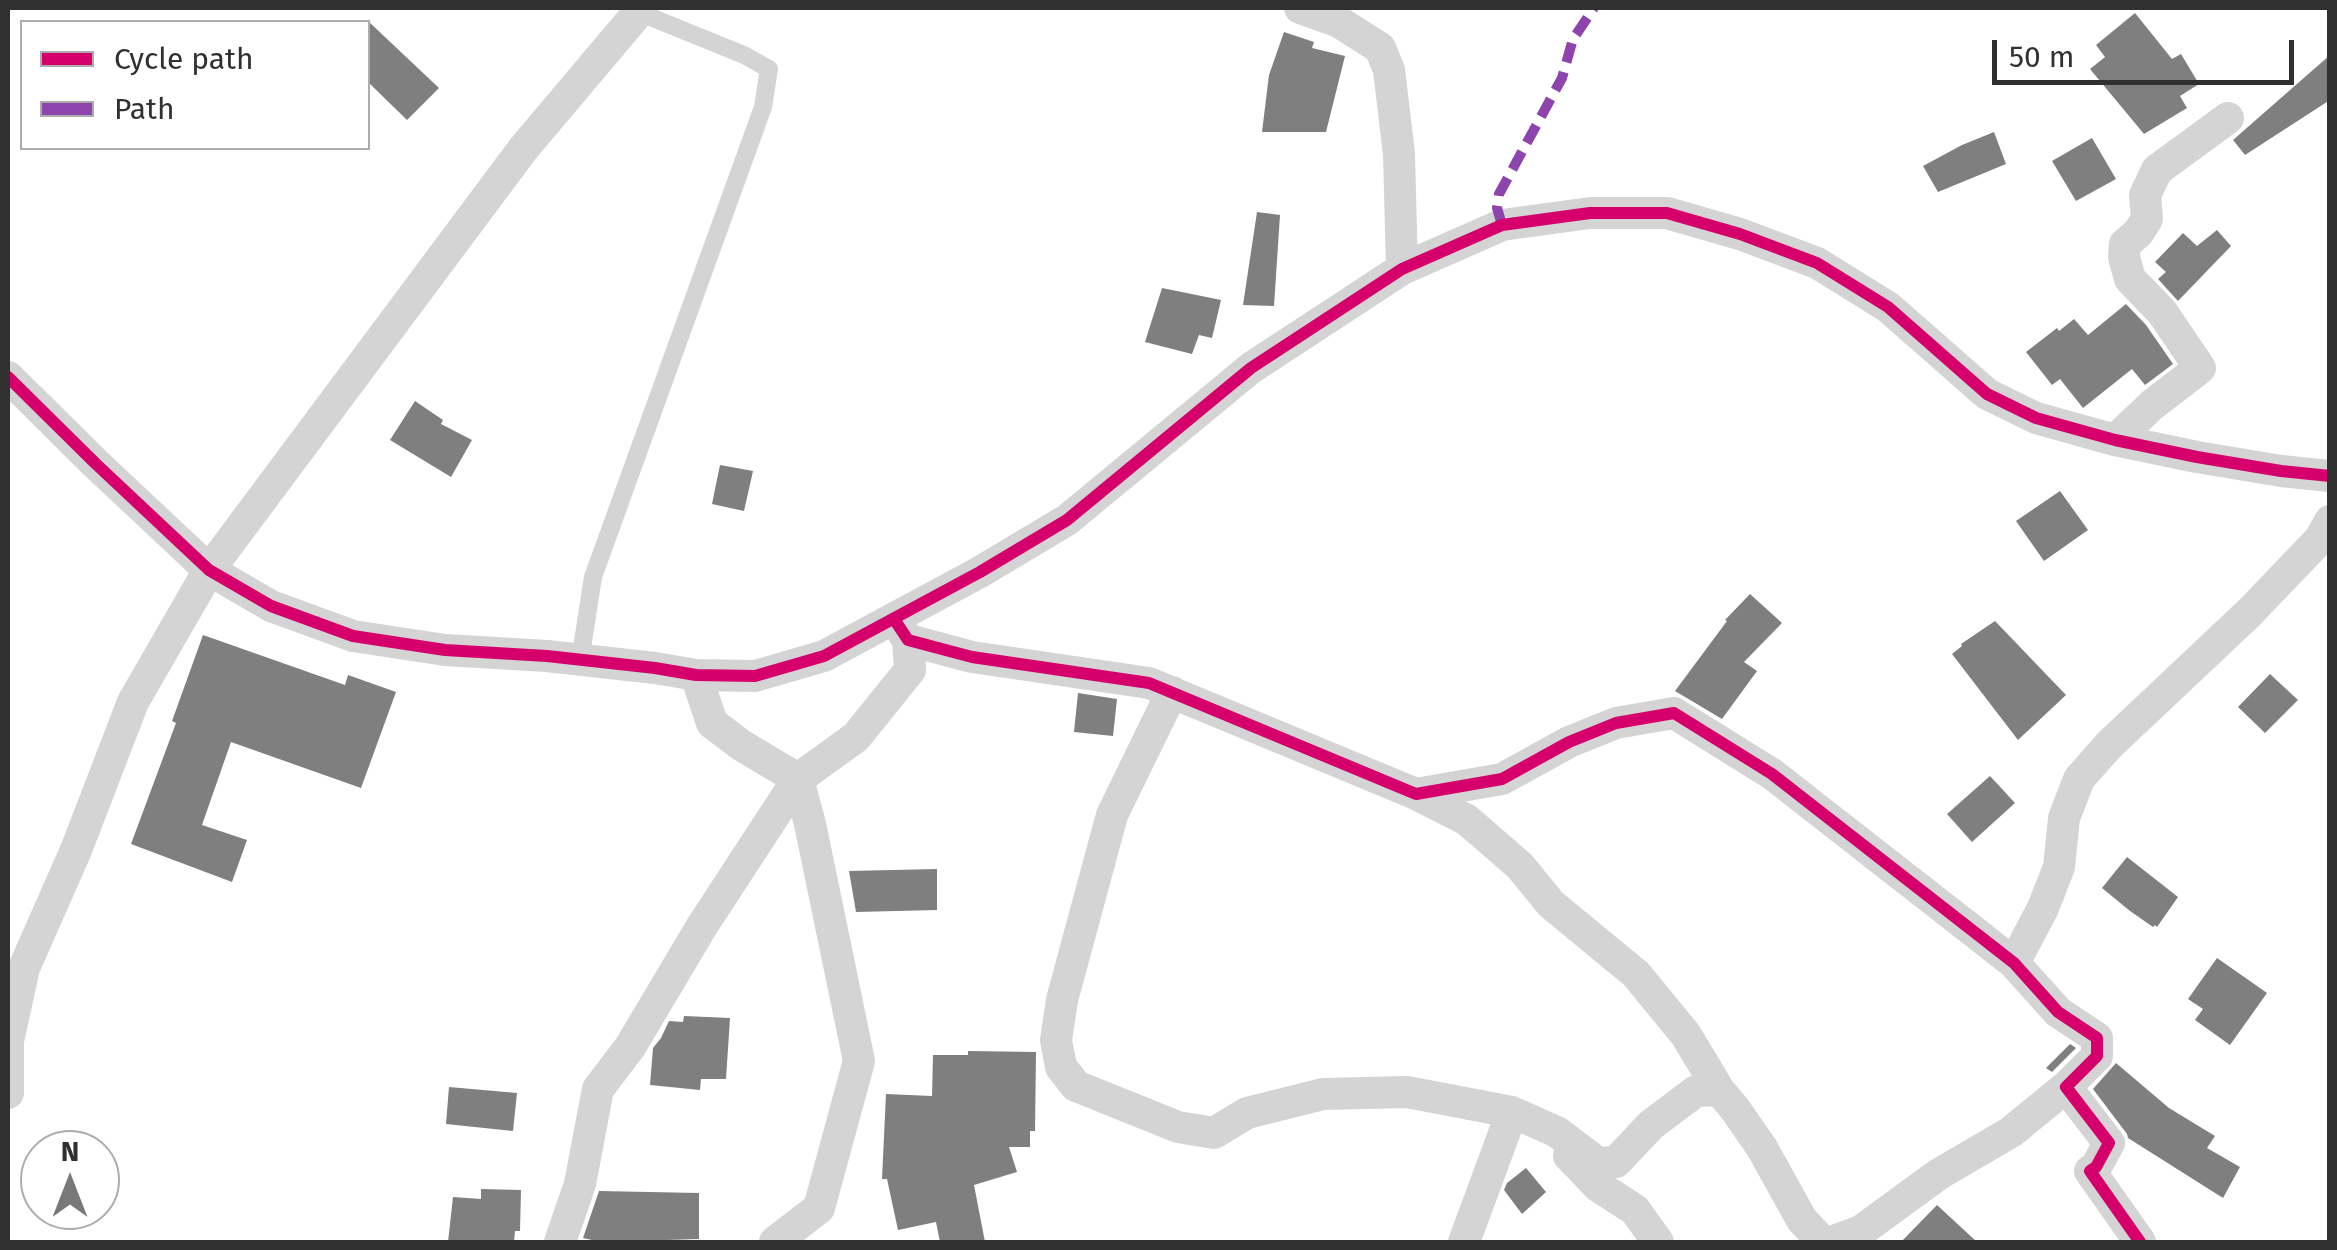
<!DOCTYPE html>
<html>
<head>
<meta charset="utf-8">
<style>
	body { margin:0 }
	#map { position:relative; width:2337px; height:1250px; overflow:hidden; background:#fff; font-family:"Fira Sans",sans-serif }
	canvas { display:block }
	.frame { position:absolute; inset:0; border:10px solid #303030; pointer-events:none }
	.legend { position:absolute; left:20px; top:20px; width:350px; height:130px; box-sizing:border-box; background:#fff; border:2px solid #acacac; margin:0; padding:12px 18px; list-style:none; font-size:30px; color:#303030 }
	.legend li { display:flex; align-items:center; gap:20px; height:50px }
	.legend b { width:50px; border:2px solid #acacac }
	.north { position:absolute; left:20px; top:1130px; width:100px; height:100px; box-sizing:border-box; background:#fff; border:2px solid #acacac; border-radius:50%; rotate:0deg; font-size:28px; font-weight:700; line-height:40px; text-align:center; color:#303030 }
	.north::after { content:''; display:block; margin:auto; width:35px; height:45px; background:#787878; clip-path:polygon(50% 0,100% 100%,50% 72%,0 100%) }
	.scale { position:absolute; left:1992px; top:40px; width:302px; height:45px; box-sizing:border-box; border:5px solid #303030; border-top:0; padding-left:12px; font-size:30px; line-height:35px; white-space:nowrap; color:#303030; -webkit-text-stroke:8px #fff; paint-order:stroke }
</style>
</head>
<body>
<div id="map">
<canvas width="2337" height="1250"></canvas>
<div class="frame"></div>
<ul class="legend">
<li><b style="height:12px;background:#d6006c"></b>Cycle path</li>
<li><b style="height:12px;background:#8e44ad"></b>Path</li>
</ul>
<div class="north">N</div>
<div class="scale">50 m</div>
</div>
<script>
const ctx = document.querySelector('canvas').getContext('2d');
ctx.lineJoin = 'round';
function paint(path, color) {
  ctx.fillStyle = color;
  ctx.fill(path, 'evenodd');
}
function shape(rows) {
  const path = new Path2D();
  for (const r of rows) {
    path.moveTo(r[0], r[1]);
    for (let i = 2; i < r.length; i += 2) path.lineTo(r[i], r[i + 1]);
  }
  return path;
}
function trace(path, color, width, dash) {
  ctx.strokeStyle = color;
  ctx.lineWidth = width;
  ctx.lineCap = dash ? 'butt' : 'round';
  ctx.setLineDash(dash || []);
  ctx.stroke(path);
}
const building = shape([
	[2135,13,2172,59,2181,54,2199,84,2180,96,2187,108,2144,134,2090,69,2105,57,2096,45],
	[368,21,439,88,407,120,368,82],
	[1284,32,1314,42,1312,48,1345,56,1326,132,1262,132,1269,75],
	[2330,55,2330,100,2245,155,2233,140],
	[1994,132,2006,164,1938,192,1923,166,1962,145],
	[2092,138,2116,179,2076,201,2052,161],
	[1257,212,1280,215,1274,306,1243,305],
	[2217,230,2231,246,2178,301,2158,279,2166,272,2155,262,2183,233,2197,246],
	[1162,288,1221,300,1212,338,1199,335,1192,354,1145,342],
	[2126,304,2146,325,2173,364,2145,385,2132,369,2083,408,2060,379,2052,385,2026,352,2057,328,2059,331,2074,319,2088,335],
	[415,401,443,420,441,424,472,440,451,477,390,440],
	[720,465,753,471,744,511,712,504],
	[2060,491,2088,530,2044,561,2016,521],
	[1750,594,1782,623,1744,662,1757,671,1722,719,1675,691,1727,621,1725,620],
	[1995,621,2066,695,2018,740,1952,654,1962,646,1961,644],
	[203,635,345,685,348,675,396,692,361,788,231,742,202,825,247,840,232,882,131,844,176,723,172,721],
	[2270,674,2298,700,2265,733,2238,707],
	[1078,693,1117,699,1113,736,1074,732],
	[1990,776,2015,803,1972,842,1947,814],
	[2127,857,2178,897,2157,927,2155,925,2153,927,2130,911,2102,888],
	[937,869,937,910,856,912,849,871],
	[2217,958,2267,993,2230,1045,2195,1020,2203,1009,2188,999],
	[684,1016,730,1018,726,1079,701,1079,700,1090,650,1085,653,1048,661,1038,669,1021,683,1022],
	[2070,1044,2076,1048,2052,1072,2046,1068],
	[968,1051,1036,1052,1035,1131,1030,1131,1030,1147,1009,1147,1017,1172,974,1185,985,1242,940,1242,936,1222,898,1230,887,1179,882,1179,886,1094,932,1096,933,1055,968,1055],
	[2116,1063,2169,1108,2215,1136,2207,1148,2240,1167,2223,1198,2128,1138,2127,1134,2093,1089],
	[449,1087,517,1093,513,1131,446,1124],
	[1526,1168,1546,1192,1522,1214,1504,1190,1507,1183],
	[481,1189,521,1190,520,1231,515,1231,514,1242,448,1242,453,1197,481,1199],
	[599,1191,699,1193,699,1239,601,1242,583,1238],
	[1937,1205,1977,1242,1901,1242]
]);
const lane = shape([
	[580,661,593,577,763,107,769,69,744,55,638,12]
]);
const street = shape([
	[1300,8,1339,22,1380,48,1389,70,1399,154,1402,269],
	[8,377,95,463,209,570,271,606,353,636,445,650,547,656,655,668,696,675,755,676,824,656,980,572,1067,520,1251,368,1402,269,1502,225,1590,213,1667,213,1740,234,1817,263,1888,307,1987,394,2036,418,2115,440,2197,457,2281,471,2330,476],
	[2115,440,2152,405,2200,368,2162,312,2130,279,2124,257,2125,244,2138,233,2147,219,2145,195,2157,170,2228,118],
	[894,619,908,640,972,657,1149,683,1416,794,1502,779,1569,742,1616,723,1674,713,1772,774,2014,963,2058,1012,2097,1038,2097,1056,2066,1087,2109,1143,2096,1167,2090,1171,2140,1242],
	[696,675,712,723,741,745,798,779,810,824,859,1061,819,1208,775,1242],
	[1172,692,1112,815,1062,1000,1056,1040,1061,1067,1076,1086,1178,1127,1214,1133,1247,1113,1323,1094,1407,1092,1512,1112,1557,1132,1598,1163,1616,1162,1651,1125,1696,1091,1719,1090,1735,1109,1762,1148,1802,1220,1823,1242],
	[1416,794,1467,820,1520,866,1551,904,1636,974,1686,1035,1719,1090],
	[2014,963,2043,908,2059,867,2064,818,2079,779,2109,745,2249,613,2320,539,2330,521],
	[8,1093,8,1041,24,968,76,850,133,702,209,570,523,149,642,8],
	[1569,1156,1598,1186,1635,1210,1658,1242],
	[560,1242,580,1184,598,1089,630,1047,702,926,798,779,856,737,910,670,908,640],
	[1464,1242,1512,1112],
	[1831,1242,1861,1231,1939,1174,2011,1132,2066,1087]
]);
const quiet = shape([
	[1502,225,1497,208,1499,194,1562,78,1573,39,1594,8]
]);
const cycleway = shape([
	[8,377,95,463,209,570,271,606,353,636,445,650,547,656,655,668,696,675,755,676,824,656,980,572,1067,520,1251,368,1402,269,1502,225,1590,213,1667,213,1740,234,1817,263,1888,307,1987,394,2036,418,2115,440,2197,457,2281,471,2330,476],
	[894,619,908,640,972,657,1149,683,1416,794,1502,779,1569,742,1616,723,1674,713,1772,774,2014,963,2058,1012,2097,1038,2097,1056,2066,1087,2109,1143,2096,1167,2090,1171,2140,1242]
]);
paint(building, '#7f7f7f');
trace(lane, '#d4d4d4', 18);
trace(street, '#d4d4d4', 32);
trace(quiet, '#8e44ad', 10, [20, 10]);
trace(cycleway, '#d6006c', 12);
</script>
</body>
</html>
